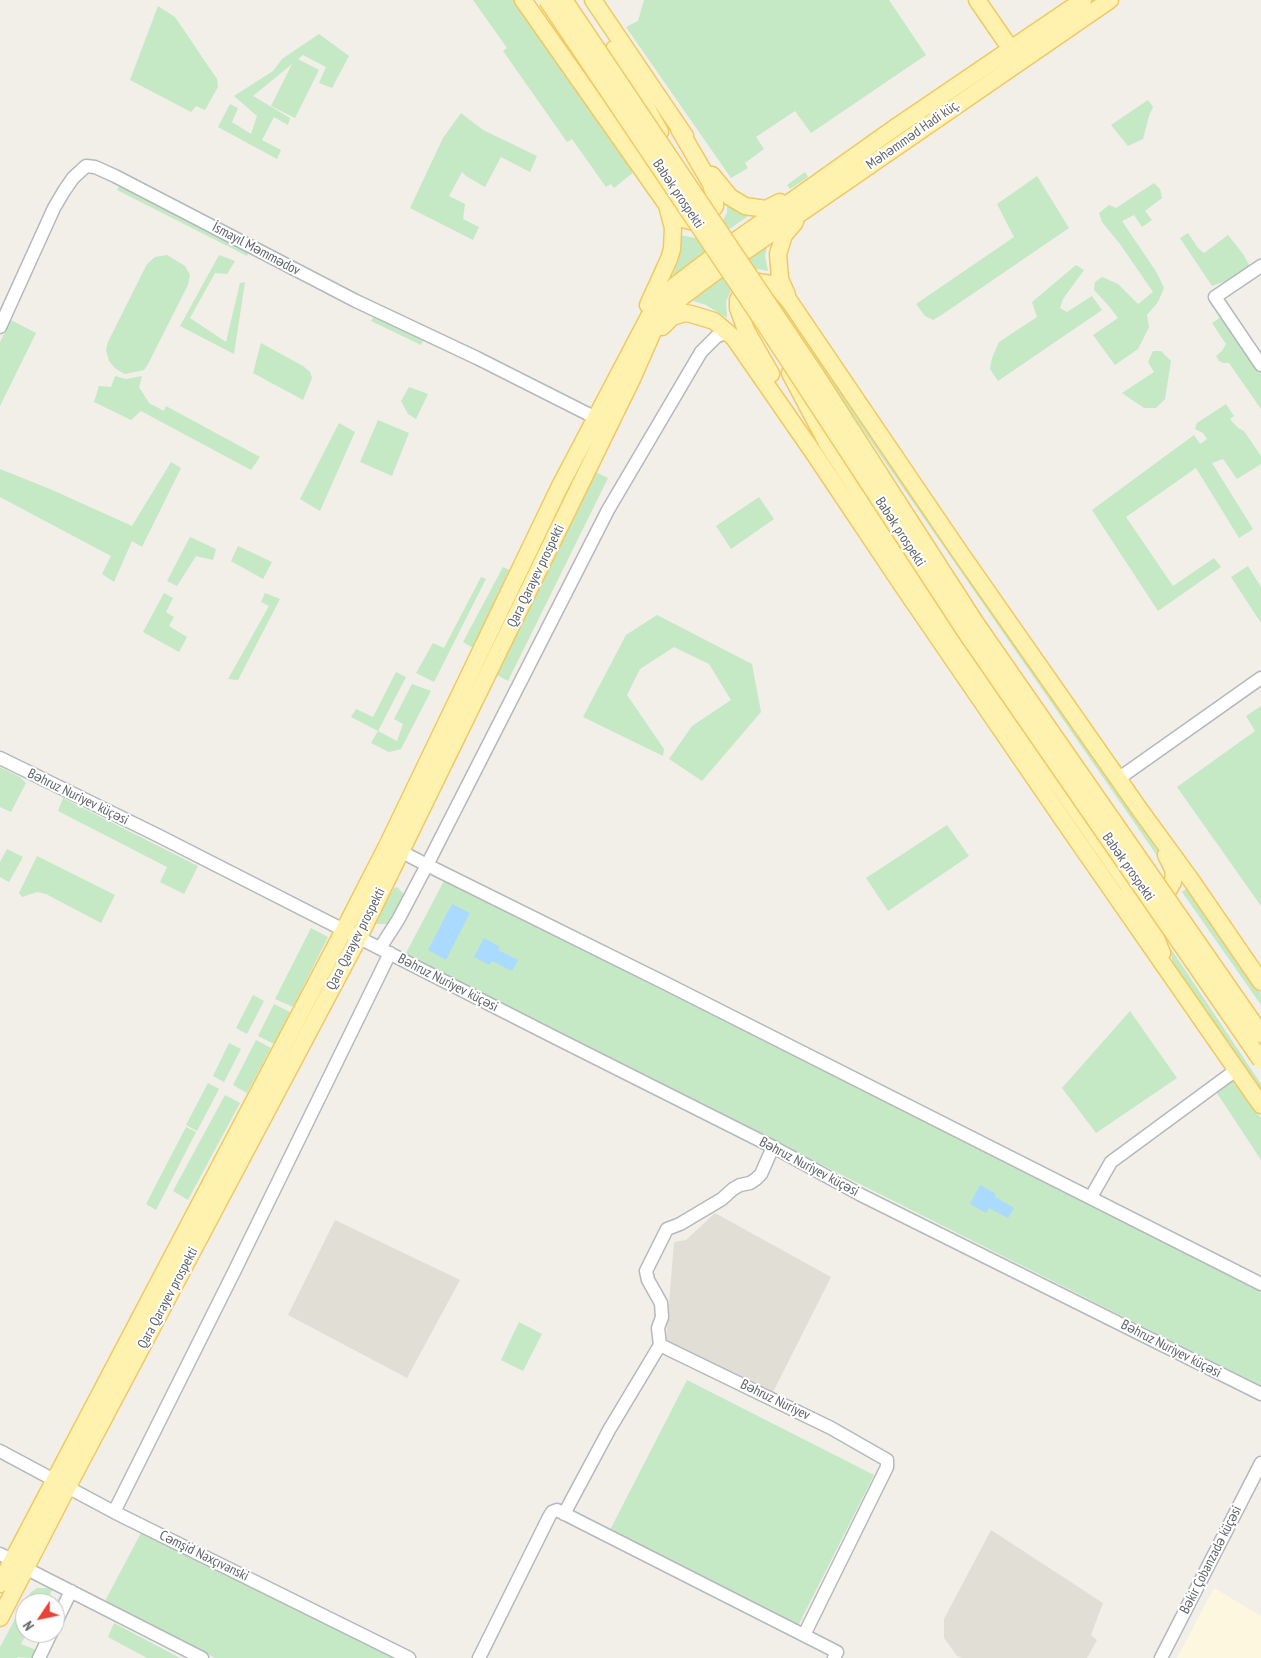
<!DOCTYPE html>
<html>
<head>
<meta charset="utf-8">
<style>
	body { margin:0 }
	#map { position:relative; width:1261px; height:1658px; overflow:hidden; background:#f1efe8; font-family:"PT Sans Narrow",sans-serif }
	canvas { display:block }
	.north { position:absolute; left:15px; top:1593px; width:50px; height:50px; box-sizing:border-box; background:#fff; border:1px solid #bfc1c3; border-radius:50%; rotate:236deg; font-size:14px; font-weight:700; line-height:20px; text-align:center; color:#5f6368 }
	.north::after { content:''; display:block; margin:auto; width:18px; height:22px; background:#ea4335; clip-path:polygon(50% 0,100% 100%,50% 72%,0 100%) }
</style>
</head>
<body>
<div id="map">
<canvas width="1261" height="1658"></canvas>
<div class="north">N</div>
</div>
<script>
const ctx = document.querySelector('canvas').getContext('2d');
ctx.lineJoin = 'round';
function paint(path, color) {
  ctx.fillStyle = color;
  ctx.fill(path, 'evenodd');
}
function shape(rows) {
  const path = new Path2D();
  for (const r of rows) {
    path.moveTo(r[0], r[1]);
    for (let i = 2; i < r.length; i += 2) path.lineTo(r[i], r[i + 1]);
  }
  return path;
}
function trace(path, color, width, dash) {
  ctx.strokeStyle = color;
  ctx.lineWidth = width;
  ctx.lineCap = dash ? 'butt' : 'round';
  ctx.setLineDash(dash || []);
  ctx.stroke(path);
}
function write(font, color, halo, rows, align = 'center') {
  ctx.font = font + ' "PT Sans Narrow",sans-serif';
  ctx.lineWidth = 4;
  ctx.setLineDash([]);
  ctx.textBaseline = 'middle';
  ctx.strokeStyle = halo;
  ctx.fillStyle = color;
  for (const [text, x, y, turn = 0] of rows) {
    ctx.save();
    ctx.translate(x, y);
    ctx.rotate((+turn || 0) * Math.PI / 180);
    ctx.textAlign = isNaN(turn) ? turn : align;
    if (halo) ctx.strokeText(text, 0, 0);
    ctx.fillText(text, 0, 0);
    ctx.restore();
  }
}
const commercial = shape([
	[1214,1588,1261,1616,1261,1658,1177,1658]
]);
const education = shape([
	[715,1213,831,1277,772,1394,666,1341,674,1242,686,1240],
	[335,1220,460,1280,407,1378,288,1315],
	[991,1530,1103,1603,1091,1635,1097,1640,1087,1658,963,1658,957,1656,944,1638,944,1619]
]);
const green = shape([
	[473,0,516,0,635,171,614,188,611,184,606,187,572,139,567,142,503,51,507,48],
	[644,0,889,0,926,55,811,133,795,111,756,137,764,149,745,163,748,168,731,178,626,27,638,21],
	[158,6,175,17,217,79,218,87,205,110,196,106,191,112,130,80],
	[319,34,349,56,332,88,319,83,326,67,303,55,298,59,319,70,295,118,271,106,292,64,253,96,290,118,288,125,274,117,262,140,281,150,277,159,218,127,230,104,238,108,232,122,251,134,257,116,234,96,273,71,282,59],
	[1148,100,1153,107,1149,116,1143,139,1128,146,1111,125],
	[461,113,483,130,537,156,530,172,501,157,485,187,466,176,462,172,449,196,465,204,463,219,479,227,473,240,410,208,443,138],
	[805,172,808,177,790,189,787,185],
	[1037,176,1069,228,943,314,933,320,925,316,916,304,1014,237,997,204],
	[1154,183,1160,189,1162,198,1145,211,1152,220,1142,227,1134,215,1122,221,1157,273,1164,288,1158,302,1147,315,1149,327,1138,349,1115,365,1093,335,1118,318,1108,305,1094,290,1095,282,1102,277,1118,284,1138,304,1153,292,1120,244,1102,222,1099,213,1109,205,1116,208],
	[120,185,250,250,247,256,117,190],
	[727,202,754,212,728,230,722,222,727,213],
	[1188,233,1198,248,1204,253,1228,235,1243,254,1250,266,1231,279,1212,286,1180,238],
	[679,235,696,238,705,251,672,277,679,259],
	[769,238,765,256,768,271,758,269,754,270,745,256],
	[167,255,185,266,190,275,188,285,148,364,144,370,125,374,116,369,109,361,106,350,108,342,147,264,155,257],
	[219,255,235,261,227,274,215,273,190,318,226,342,240,283,245,282,234,354,180,326],
	[1076,265,1084,270,1063,299,1060,308,1067,312,1092,296,1102,310,998,381,990,369,992,358,999,342,1037,317,1032,302],
	[722,277,731,291,726,301,727,318,706,305,690,300],
	[765,288,771,289,1147,835,1171,870,1169,873],
	[375,314,424,339,421,345,371,321],
	[1224,315,1261,369,1261,409,1229,363,1223,363,1219,361,1216,356,1222,351,1226,344,1212,323],
	[11,320,36,333,0,406,0,342],
	[261,343,303,366,310,372,312,378,303,400,253,373],
	[1153,351,1161,351,1171,361,1165,399,1156,408,1144,408,1122,393,1154,372,1148,362],
	[115,376,126,379,142,376,139,387,149,403,164,411,166,406,260,457,251,470,141,411,131,420,94,402,99,386,111,387],
	[409,387,428,394,416,419,408,414,401,401],
	[1226,404,1234,416,1230,419,1238,428,1244,431,1261,456,1261,464,1237,479,1223,459,1212,463,1253,529,1239,538,1196,468,1126,517,1173,586,1214,558,1221,567,1158,611,1092,510,1194,435,1200,444,1207,439,1203,433,1195,429,1197,423],
	[378,420,409,433,392,476,360,462],
	[339,423,355,432,320,511,300,499],
	[171,462,181,468,142,547,132,541,114,582,102,574,111,556,0,497,0,469,50,489,132,526],
	[596,472,608,478,508,681,497,675],
	[759,497,774,519,731,549,716,526],
	[190,537,216,549,213,560,196,556,177,586,167,581],
	[238,546,272,562,263,579,231,561],
	[1248,566,1261,587,1261,623,1231,577],
	[503,567,513,572,473,648,463,642],
	[481,577,486,579,434,682,416,673,433,643,444,648],
	[164,593,173,598,166,612,174,617,169,626,187,637,179,652,143,632],
	[265,593,280,599,238,680,228,679,269,606,261,602],
	[657,615,752,664,761,712,702,781,669,759,692,726,731,700,709,664,674,647,640,669,627,695,664,749,663,756,583,717,626,635],
	[396,672,406,677,378,731,397,741,403,724,394,719,412,684,431,691,401,749,389,752,371,743,378,731,351,717,356,709,373,717],
	[1261,706,1261,906,1177,787,1255,731,1246,716],
	[0,767,20,777,26,783,11,812,0,807],
	[63,798,198,866,184,894,160,882,167,867,58,811],
	[947,825,969,856,888,911,866,878],
	[7,849,23,857,9,882,0,877,0,862],
	[37,856,115,895,101,923,46,894,37,892,22,897,19,893],
	[445,879,1261,1292,1261,1386,405,955],
	[397,887,405,895,392,920,386,924,377,924,375,922,394,888],
	[1189,887,1261,994,1261,1005,1182,892],
	[311,928,328,937,293,1007,275,999],
	[1169,946,1261,1084,1261,1096,1175,972],
	[253,995,264,1001,247,1034,236,1028],
	[274,1004,290,1012,274,1044,258,1036],
	[1130,1011,1177,1078,1096,1133,1062,1088],
	[256,1040,271,1048,247,1093,233,1085],
	[229,1043,241,1049,224,1082,213,1076],
	[1232,1077,1261,1118,1261,1160,1215,1090],
	[208,1083,219,1089,197,1131,186,1125],
	[225,1095,240,1103,188,1200,173,1191],
	[186,1127,196,1132,156,1210,146,1204],
	[519,1322,542,1334,523,1371,501,1360],
	[687,1380,874,1475,798,1626,609,1532],
	[142,1531,397,1658,215,1658,104,1603],
	[37,1588,45,1588,53,1589,45,1603,25,1603,25,1633,27,1633,21,1644,36,1650,33,1658,18,1657,17,1658,0,1658,0,1647,22,1606,30,1593],
	[114,1623,180,1658,147,1658,108,1637]
]);
const water = shape([
	[452,904,470,913,446,960,428,950],
	[484,938,500,947,498,950,518,960,512,971,492,961,489,965,474,957],
	[980,1185,996,1194,995,1197,1014,1208,1008,1218,989,1208,986,1213,970,1204]
]);
const minor = shape([
	[1261,266,1215,297,1261,365],
	[0,327,54,208,64,191,73,178,86,166,95,167,115,176,356,301,477,358,590,415],
	[0,758,159,836,552,1036,773,1147,861,1195,1261,1394],
	[1118,779,1261,678],
	[394,848,427,865,665,983,1261,1284],
	[380,948,398,920,427,865,608,510,701,352,716,337,728,331],
	[1091,1197,1111,1162,1236,1070],
	[660,1345,831,1428,887,1460,887,1467,804,1635],
	[0,1451,114,1512,409,1658],
	[114,1512,235,1270,390,953],
	[564,1514,609,1430,660,1345,658,1328,662,1317,661,1303,648,1280,646,1271,667,1229,680,1224,722,1199,733,1189,740,1185,750,1183,756,1179,761,1174,773,1147],
	[0,1554,12,1560],
	[25,1568,202,1658],
	[55,1624,71,1591],
	[39,1658,51,1633],
	[479,1658,549,1517,552,1512,557,1510,837,1652,834,1658],
	[1161,1658,1261,1463]
]);
const major = shape([
	[523,0,667,205,683,219,694,222,707,217,715,206,715,198,711,184,679,129],
	[593,0,685,136],
	[977,0,1017,58],
	[614,49,660,132],
	[712,175,730,197,745,206,766,209,780,202],
	[787,295,780,279,778,254,784,235,795,222],
	[648,305,669,259,672,249,673,228,667,205],
	[662,327,672,317,685,313,691,314,714,321,734,338,815,455,904,588,1063,820,1261,1105],
	[790,373,827,443,892,542,1021,731,1128,885,1147,916,1162,953],
	[771,374,746,330,738,308,738,300,744,289,758,282,771,284,778,288,790,302,959,551,1140,810,1191,880,1261,982],
	[1150,898,1161,895,1169,889,1173,882,1174,871,1166,855],
	[0,1584,344,930,388,844,559,488,654,307,677,284,707,261,896,127,1083,0],
	[0,1618,68,1486,359,937,632,379,654,329,661,318,683,296,718,270,1110,0]
]);
const majorBridge = shape([
	[547,0,766,326,965,631,1261,1060],
	[564,0,816,375,975,622,1261,1034]
]);
const streetNames = [
	["Məhəmməd Hadi küç.",913,135,-35],
	["Babək prospekti",678,194,56],
	["İsmayıl Məmmədov",256,249,28],
	["Babək prospekti",900,532,57],
	["Qara Qarayev prospekti",536,576,-64],
	["Bəhruz Nuriyev küçəsi",78,797,26],
	["Babək prospekti",1128,867,55],
	["Qara Qarayev prospekti",356,939,-63],
	["Bəhruz Nuriyev küçəsi",448,983,27],
	["Bəhruz Nuriyev küçəsi",809,1167,28],
	["Qara Qarayev prospekti",168,1298,-62],
	["Bəhruz Nuriyev küçəsi",1171,1349,27],
	["Bəhruz Nuriyev",775,1400,26],
	["Cəmşid Naxçıvanski",204,1556,26],
	["Bəkir Çobanzadə küçəsi",1211,1560,-63]
];
paint(commercial, '#fef7e0');
paint(education, '#e1ded6');
paint(green, '#c5e8c5');
paint(water, '#aadaff');
trace(minor, '#b5b8bc', 15);
trace(major, '#f2c960', 19);
trace(minor, '#fff', 12);
trace(major, '#fff2af', 16);
trace(majorBridge, '#f2c960', 19, []);
trace(majorBridge, '#fff2af', 16);
write('14px', '#5f6368', '#fff', streetNames);
</script>
</body>
</html>
